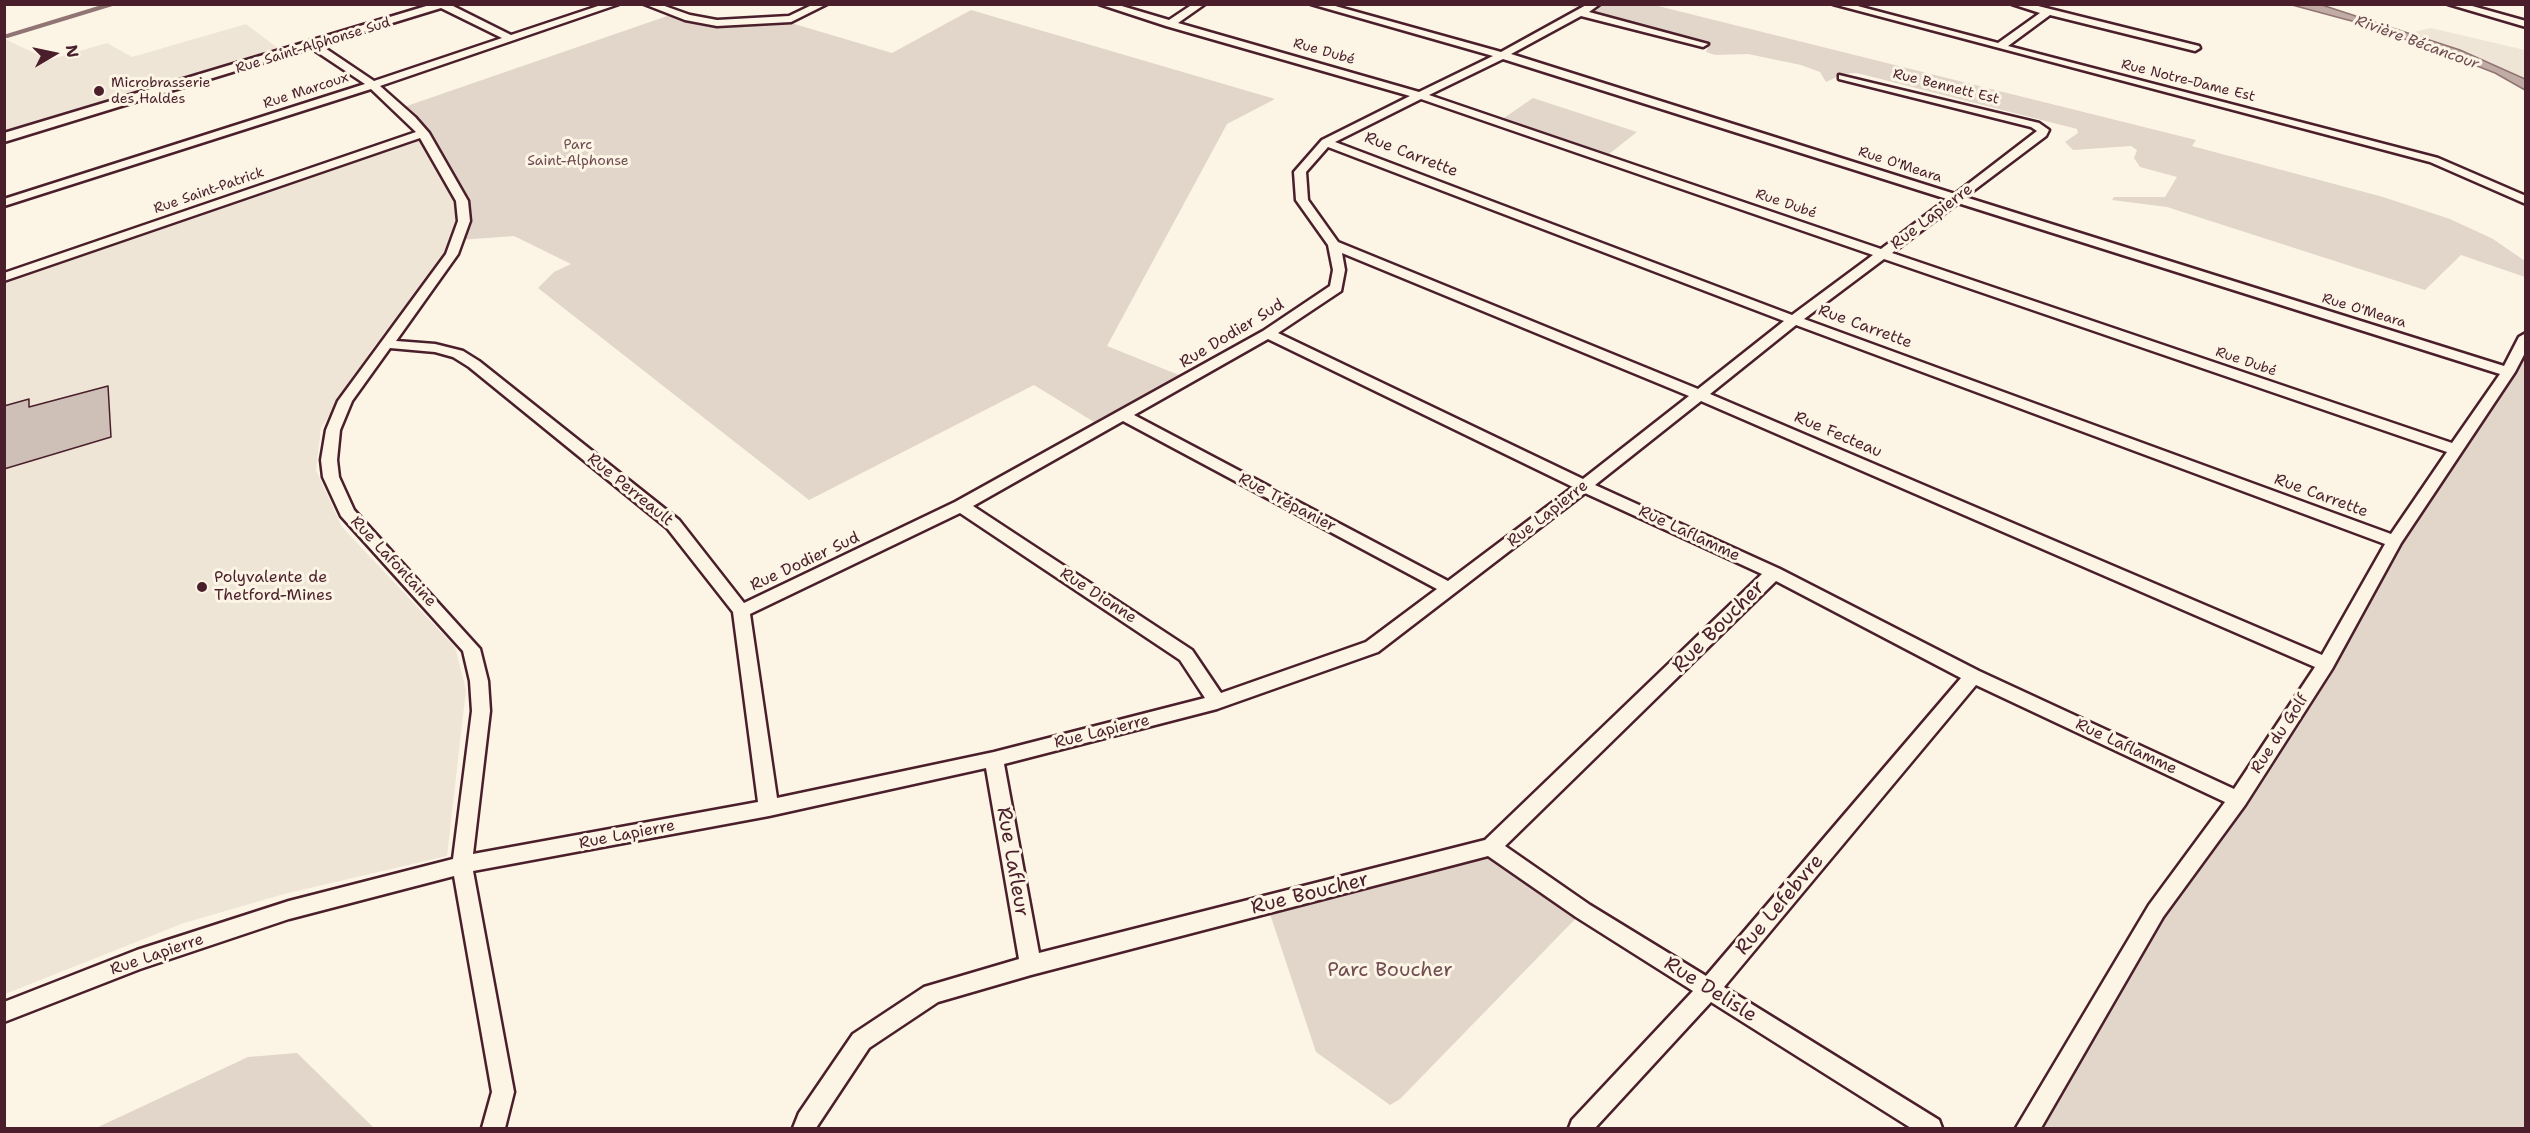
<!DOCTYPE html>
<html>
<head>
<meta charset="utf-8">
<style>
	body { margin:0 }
	#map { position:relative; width:2530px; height:1133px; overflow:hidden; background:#fcf5e5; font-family:"Shantell Sans",sans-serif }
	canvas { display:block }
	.frame { position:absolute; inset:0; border:6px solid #4a1f2b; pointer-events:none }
	.north { position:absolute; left:24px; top:24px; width:60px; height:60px; -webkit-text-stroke:4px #fcf5e5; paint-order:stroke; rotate:81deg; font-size:16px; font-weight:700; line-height:24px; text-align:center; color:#4a1f2b }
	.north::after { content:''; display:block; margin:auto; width:21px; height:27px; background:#4a1f2b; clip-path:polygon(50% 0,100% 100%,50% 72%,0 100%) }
</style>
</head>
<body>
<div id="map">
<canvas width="2530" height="1133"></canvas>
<div class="frame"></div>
<div class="north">N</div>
</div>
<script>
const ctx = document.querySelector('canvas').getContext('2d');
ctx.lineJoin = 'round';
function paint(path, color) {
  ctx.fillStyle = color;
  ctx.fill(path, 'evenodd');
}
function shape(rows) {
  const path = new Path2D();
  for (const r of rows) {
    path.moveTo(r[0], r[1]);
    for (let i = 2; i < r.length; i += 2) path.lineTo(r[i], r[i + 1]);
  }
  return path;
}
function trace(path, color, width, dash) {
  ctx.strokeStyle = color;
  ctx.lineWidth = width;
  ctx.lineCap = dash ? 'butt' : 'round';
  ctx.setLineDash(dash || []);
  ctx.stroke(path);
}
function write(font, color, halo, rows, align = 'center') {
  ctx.font = font + ' "Shantell Sans",sans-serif';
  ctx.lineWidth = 6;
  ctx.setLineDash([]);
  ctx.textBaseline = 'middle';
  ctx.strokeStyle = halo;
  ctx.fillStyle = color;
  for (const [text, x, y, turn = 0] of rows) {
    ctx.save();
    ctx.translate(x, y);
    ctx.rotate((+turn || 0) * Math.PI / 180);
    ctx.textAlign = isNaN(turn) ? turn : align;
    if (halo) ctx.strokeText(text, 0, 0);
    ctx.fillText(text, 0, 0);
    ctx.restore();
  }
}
const built = shape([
	[246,24,284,53,5,136,5,39,49,60,107,43,132,57],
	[2431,28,2525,50,2525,79,2460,50,2409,33],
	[423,133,462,201,459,240,372,349,321,428,316,470,342,527,455,647,466,690,447,856,284,894,184,923,5,994,4,279]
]);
const green = shape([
	[1567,5,1654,5,2196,140,2192,146,2383,197,2450,219,2493,239,2525,261,2525,277,2461,255,2425,290,2167,207,2112,200,2114,197,2165,197,2177,177,2140,167,2134,158,2137,150,2131,146,2073,150,2065,142,2078,133,2077,129,1857,73,1843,74,1826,82,1820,72,1801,65,1748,54,1715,55,1706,52,1709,44,1588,13,1591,11],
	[971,10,1275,99,1227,124,1107,346,1179,375,1094,422,1034,385,809,500,538,288,554,272,571,264,514,236,459,240,462,201,401,108,676,13,704,22,781,20,892,53],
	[1533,98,1637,132,1604,158,1498,122],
	[2525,337,2525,1128,2028,1128,2113,985,2238,799],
	[1491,847,1583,911,1400,1099,1390,1105,1316,1052,1267,905],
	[297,1053,374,1128,96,1128,248,1057]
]);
const water = shape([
	[2292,5,2322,5,2460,50,2525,79,2525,90,2495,73,2441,52,2359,23,2292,5]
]);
const stream = shape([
	[7,36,112,4]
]);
const building = shape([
	[108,386,111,437,4,469,4,406,29,399,29,407,108,386]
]);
const minor = shape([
	[440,4,449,4,511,35,604,4,619,4,380,86,415,117,429,133,468,201,470,221,458,254,396,341,435,344,463,351,479,361,679,520,744,603,955,502,1263,331,1330,286,1333,270,1328,245,1296,200,1294,172,1322,140,1410,96,1166,26,1099,4,1115,4,1169,20,1193,4,1205,4,1178,23,1419,92,1493,56,1311,4,1328,4,1501,52,1588,4,1600,4,1589,12,1708,44,1703,47,1581,16,1511,54,1955,194,2037,131,2031,127,1839,79,1839,75,2039,123,2049,130,2046,136,1965,197,2504,366,2519,337,2526,333,2526,351,2515,372,2401,543,2332,669,2245,805,2163,917,2041,1128,2016,1128,2149,905,2225,802,1976,685,1724,987,1939,1120,1942,1128,1911,1128,1711,1002,1595,1128,1569,1128,1572,1120,1693,991,1576,917,1488,856,1031,975,938,1002,869,1048,816,1128,793,1128,799,1113,853,1034,924,987,1019,959,986,768,769,816,473,871,514,1092,505,1128,482,1128,492,1092,454,876,289,919,140,969,4,1022,4,1002,137,950,289,901,453,859,472,711,470,681,463,651,341,516,323,477,321,460,326,430,338,401,446,254,458,221,456,201,420,138,4,281,4,273,416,132,371,89,4,206,4,199,365,84,311,48,311,44,319,44,374,81,502,38,441,8,440,4],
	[1503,59,1947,199,1881,249,1429,95,1503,59],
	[1421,99,1873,255,1792,315,1335,142,1421,99],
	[1328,147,1784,321,1698,389,1338,242,1308,200,1306,172,1328,147],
	[1958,203,2500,374,2452,443,1892,253,1958,203],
	[1342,253,1689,396,1583,479,1278,333,1341,291,1345,270,1342,253],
	[1884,259,2447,452,2391,534,1804,319,1884,259],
	[1796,325,2385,544,2322,655,1710,394,1796,325],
	[1268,339,1573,487,1448,581,1134,415,1268,339],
	[390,348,435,352,453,357,469,367,667,528,733,612,758,802,473,854,490,711,488,681,480,649,354,510,339,477,337,460,340,430,352,401,390,348],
	[1701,401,2315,667,2234,789,1979,671,1780,569,1595,485,1701,401],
	[1123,421,1437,589,1366,642,1221,693,1192,650,973,506,1123,421],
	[1585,493,1762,574,1485,840,1039,953,1004,764,1217,709,1378,652,1585,493],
	[960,513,1180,660,1205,698,994,752,777,798,750,614,960,513],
	[1776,581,1961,678,1706,976,1590,905,1505,846,1776,581],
	[644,4,659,4,690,15,717,20,789,16,814,4,827,4,791,22,717,26,685,20,644,4],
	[1833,4,1850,4,1998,43,2040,13,2012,4,2030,4,2199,46,2200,48,2195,51,2050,15,2008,46,2438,158,2526,196,2526,204,2430,162,1833,4],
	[2448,4,2465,4,2526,21,2526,27,2448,4]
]);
const major = shape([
	[433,4,454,4,4,142,4,133,433,4]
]);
const markers = [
	[99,91,6,"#4a1f2b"],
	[202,587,6,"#4a1f2b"]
];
const farStreetnames = [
	["Rue Saint-Alphonse Sud",313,46,-17],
	["Rue Dubé",1324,52,16],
	["Rue Notre-Dame Est",2188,81,14],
	["Rue Bennett Est",1946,87,14],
	["Rue Marcoux",306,91,-18],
	["Rue O'Meara",1900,165,18],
	["Rue Saint-Patrick",209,191,-19],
	["Rue Dubé",1786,204,19],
	["Rue O'Meara",2364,311,17],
	["Rue Dubé",2246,362,19]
];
const farPoinames = [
	["Microbrasserie",111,83],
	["des Haldes",111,99]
];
const farParknames = [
	["Parc",578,145],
	["Saint-Alphonse",578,161]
];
const farWaternames = [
	["Rivière Bécancour",2417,43,20]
];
const streetNames = [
	["Rue Carrette",1411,155,21],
	["Rue Lapierre",1932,217,-37],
	["Rue Carrette",1865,327,20],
	["Rue Dodier Sud",1232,334,-31],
	["Rue Fecteau",1838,435,23],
	["Rue Perreault",630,490,39],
	["Rue Carrette",2321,496,20],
	["Rue Trépanier",1287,503,28],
	["Rue Lapierre",1548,514,-38],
	["Rue Laflamme",1689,534,25],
	["Rue Lafontaine",393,562,47],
	["Rue Dodier Sud",805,562,-25],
	["Rue Dionne",1098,596,33],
	["Rue Lapierre",1102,732,-14],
	["Rue du Golf",2280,734,-57],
	["Rue Laflamme",2126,747,25],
	["Rue Lapierre",627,835,-11],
	["Rue Lapierre",157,955,-19]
];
const poiNames = [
	["Polyvalente de",214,578],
	["Thetford-Mines",214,596]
];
const nearStreetnames = [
	["Rue Boucher",1719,627,-45],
	["Rue Lafleur",1012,862,80],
	["Rue Boucher",1310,894,-14],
	["Rue Lefebvre",1780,905,-50],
	["Rue Delisle",1710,990,32]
];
const nearParknames = [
	["Parc Boucher",1390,971]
];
paint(built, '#eee5d7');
paint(green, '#e2d5ca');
paint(water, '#c0aca5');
trace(water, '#917474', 1.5);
trace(stream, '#917474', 4);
paint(building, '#cfc0b7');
trace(building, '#4a1f2b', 1.5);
trace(minor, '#4a1f2b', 5);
trace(major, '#4a1f2b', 5);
paint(minor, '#fcf5e5');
paint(major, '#fcf5e5');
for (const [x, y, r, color] of markers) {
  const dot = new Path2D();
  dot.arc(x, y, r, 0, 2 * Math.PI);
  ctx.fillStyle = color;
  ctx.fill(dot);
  trace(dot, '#fcf5e5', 2);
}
write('14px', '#4a1f2b', '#fcf5e5', farStreetnames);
write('14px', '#4a1f2b', '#fcf5e5', farPoinames, 'left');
write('14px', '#704c53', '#fcf5e5', farParknames);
write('italic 15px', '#6d4950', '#fcf5e5', farWaternames);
write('16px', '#4a1f2b', '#fcf5e5', streetNames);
write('16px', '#4a1f2b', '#fcf5e5', poiNames, 'left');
write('20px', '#4a1f2b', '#fcf5e5', nearStreetnames);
write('20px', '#704c53', '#fcf5e5', nearParknames);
</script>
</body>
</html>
